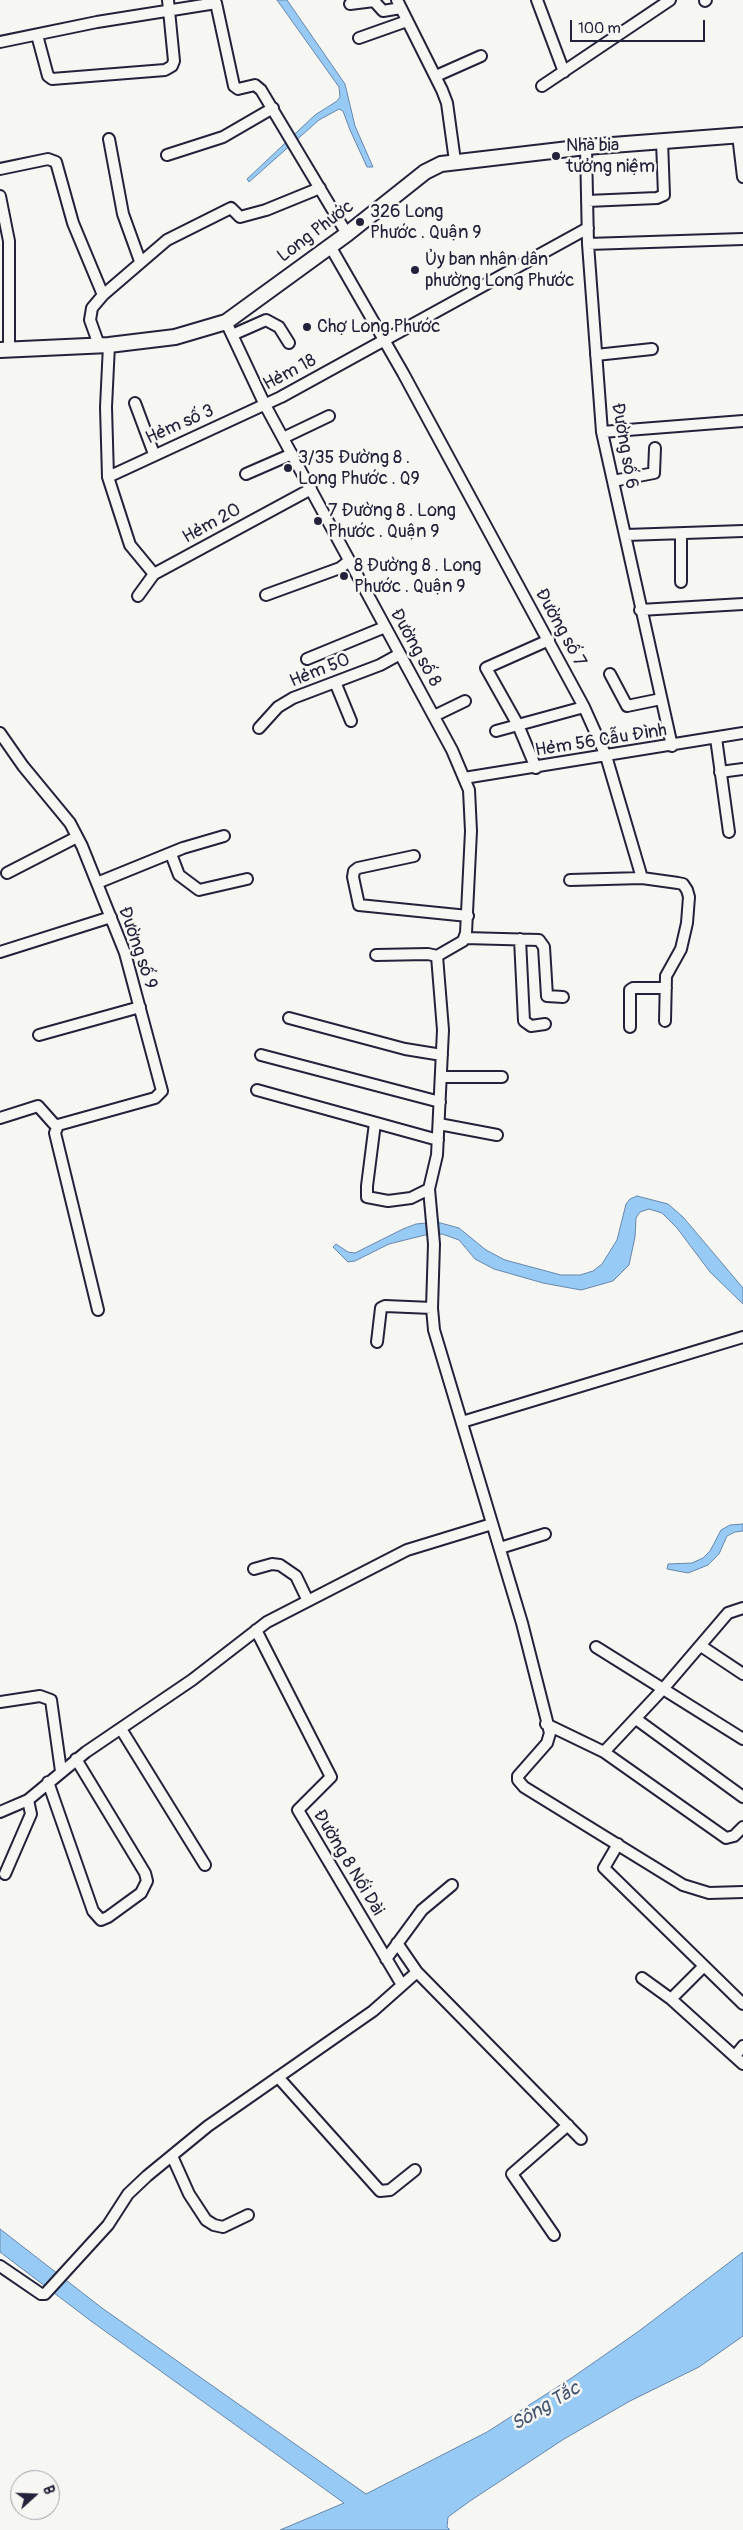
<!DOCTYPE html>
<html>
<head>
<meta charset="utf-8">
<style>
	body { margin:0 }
	#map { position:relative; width:743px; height:2530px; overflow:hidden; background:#f6f6f2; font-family:Pangolin,sans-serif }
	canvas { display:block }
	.north { position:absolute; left:10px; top:2470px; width:50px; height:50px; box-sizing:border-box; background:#f6f6f2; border:1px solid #a1a1a9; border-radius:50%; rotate:70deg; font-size:14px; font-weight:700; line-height:20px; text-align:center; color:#22223b }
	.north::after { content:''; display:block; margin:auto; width:18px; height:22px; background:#22223b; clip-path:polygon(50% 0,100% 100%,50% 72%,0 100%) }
	.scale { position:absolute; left:570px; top:20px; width:135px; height:22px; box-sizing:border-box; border:2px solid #22223b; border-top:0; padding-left:6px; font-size:15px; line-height:18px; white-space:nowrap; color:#22223b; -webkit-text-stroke:4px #f6f6f2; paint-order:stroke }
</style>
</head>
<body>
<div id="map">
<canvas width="743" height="2530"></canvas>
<div class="north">B</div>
<div class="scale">100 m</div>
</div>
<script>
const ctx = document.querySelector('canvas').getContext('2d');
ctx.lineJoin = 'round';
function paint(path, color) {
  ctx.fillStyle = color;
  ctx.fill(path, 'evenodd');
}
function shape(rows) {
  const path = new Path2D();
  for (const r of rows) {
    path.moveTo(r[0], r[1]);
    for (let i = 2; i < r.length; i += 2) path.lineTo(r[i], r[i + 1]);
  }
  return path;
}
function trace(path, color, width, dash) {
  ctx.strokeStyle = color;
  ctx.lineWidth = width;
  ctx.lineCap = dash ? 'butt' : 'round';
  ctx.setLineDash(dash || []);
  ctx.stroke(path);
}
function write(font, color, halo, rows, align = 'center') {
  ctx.font = font + ' Pangolin,sans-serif';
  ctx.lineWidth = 5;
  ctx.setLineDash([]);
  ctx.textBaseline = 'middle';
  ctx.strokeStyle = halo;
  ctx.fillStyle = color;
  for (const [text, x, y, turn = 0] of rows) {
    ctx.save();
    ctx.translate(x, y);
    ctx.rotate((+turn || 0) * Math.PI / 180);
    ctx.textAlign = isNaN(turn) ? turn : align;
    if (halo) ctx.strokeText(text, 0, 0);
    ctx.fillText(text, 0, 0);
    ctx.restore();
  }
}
const water = shape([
	[277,0,287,0,345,84,355,126,373,167,367,167,350,130,343,111,339,109,319,120,249,182,247,179,315,115,337,101,340,97,339,87,277,0],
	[637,1196,668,1204,683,1217,743,1288,743,1304,710,1272,677,1228,662,1213,649,1209,640,1212,636,1218,635,1237,629,1265,613,1281,581,1290,543,1283,494,1269,475,1259,459,1240,442,1234,425,1235,389,1244,355,1261,348,1262,333,1247,336,1244,348,1252,355,1253,403,1229,416,1224,437,1222,459,1228,486,1250,505,1260,561,1275,580,1275,593,1271,602,1264,617,1240,626,1204,630,1199,637,1196],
	[743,1524,743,1531,735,1532,727,1536,719,1554,708,1565,688,1573,667,1569,668,1564,692,1563,703,1558,710,1551,721,1530,730,1525,743,1524],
	[0,2229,102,2308,366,2494,487,2432,573,2377,639,2331,743,2252,743,2336,699,2367,630,2401,564,2439,470,2501,448,2517,447,2527,450,2530,280,2530,344,2503,91,2321,0,2252,0,2229]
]);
const street = shape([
	[397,0,442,90,447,103,455,161],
	[537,0,564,72],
	[705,1,706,0],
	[350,4,374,1,383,11,401,8],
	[37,35,48,76,52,79,165,70,172,66,174,61,168,0],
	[359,38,407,21],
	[0,42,97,22,216,3,234,86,238,89,255,85,261,90,347,234],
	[436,76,481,56],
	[542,86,670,0],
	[738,135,743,177],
	[109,139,123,214,140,261],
	[586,147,588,244,602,432,672,746],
	[167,155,223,137,273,108],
	[0,169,48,159,56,162,73,223,103,295],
	[0,196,9,241,9,350],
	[587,201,657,198,664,195,662,141],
	[588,244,743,239],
	[330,246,403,373,584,707,606,756,642,878,678,883,683,884,687,890,689,897,687,923,681,949,666,976,665,1021],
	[226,322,265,405,452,750,469,790,471,831,466,933,463,941,437,956,443,1030,437,1155,429,1189,434,1244,432,1308,434,1330,522,1623,550,1733,547,1743,518,1776,518,1780,524,1787,683,1885,709,1893,743,1892],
	[232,335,266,320,279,327,289,343],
	[99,345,90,320,92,308,103,295,167,240,231,208,240,217,266,210,320,188],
	[109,345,106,407,108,477,130,545,154,574],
	[596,355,652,349],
	[135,403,154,454],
	[602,432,743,421],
	[283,438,329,416],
	[246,474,292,454],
	[108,477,281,397,588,228],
	[613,481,654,473,655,448],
	[626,535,743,531],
	[681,582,681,534],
	[266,595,340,568,349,561],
	[138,596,154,574,311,489],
	[640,610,743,604],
	[307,659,385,627],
	[610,674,627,706,661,699],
	[335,682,351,721],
	[434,716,465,701],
	[259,728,278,707,293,698,380,665,400,654],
	[496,731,584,707],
	[0,733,23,766,70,823,82,846,125,953,162,1091,155,1098,58,1125,54,1124,38,1106,0,1118],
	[716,738,729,832],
	[536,768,518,725,486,668,549,640],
	[720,772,743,769],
	[464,778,743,733],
	[171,854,179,875,199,890,247,879],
	[414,856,358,868,354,871,353,877,359,905,468,916],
	[7,873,77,837],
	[570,880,642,878],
	[97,883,183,848,224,836],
	[465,938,539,940,544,947,547,996,563,997],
	[520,939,524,1021,531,1026,545,1024],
	[0,952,111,917],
	[376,955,428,954,437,956],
	[289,1018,405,1049,442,1055],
	[630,1027,630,990,633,988,666,988],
	[39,1035,140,1007],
	[261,1055,440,1102],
	[441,1077,502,1077],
	[257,1090,438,1140],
	[375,1123,367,1186,367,1197,388,1201,411,1198,429,1189],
	[439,1124,497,1135],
	[58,1125,55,1133,98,1310],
	[377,1342,381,1308,385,1306,432,1308],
	[462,1422,743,1337],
	[500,1548,545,1534],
	[254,1569,272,1564,280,1565,296,1576,308,1601],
	[256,1630,331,1777,298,1810,402,1985],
	[701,1646,743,1674],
	[596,1647,743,1739],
	[0,1702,40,1696,51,1700,61,1771],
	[636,1719,743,1797],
	[546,1724,604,1752,663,1689,728,1613,743,1608],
	[121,1729,205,1865],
	[604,1752,726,1838,734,1836,743,1827],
	[48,1782,93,1911,101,1920,108,1917,141,1893,147,1881,145,1873,76,1759],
	[0,1812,28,1800,86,1752,192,1680,267,1622,407,1550,492,1524],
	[618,1844,604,1868,743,2004],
	[5,1874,31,1814,28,1800],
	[397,1943,417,1972],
	[386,1959,422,1910,452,1885],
	[642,1978,671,1999,704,1966],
	[671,1999,743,2064],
	[735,2056,743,2046],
	[278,2077,380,2191,390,2190,415,2170],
	[172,2156,189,2194,206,2220,214,2225,223,2227,248,2215],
	[554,2235,512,2174,568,2125],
	[0,2266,41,2294,45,2294,108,2225,128,2194,147,2176,208,2126,373,2011,417,1972,581,2139]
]);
const secondary = shape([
	[0,350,109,345,175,337,226,322,347,234,425,172,441,164,586,147,743,135]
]);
const markers = [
	[556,156,5,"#22223b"],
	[360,222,5,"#22223b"],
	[415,270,5,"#22223b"],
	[307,327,5,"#22223b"],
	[288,468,5,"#22223b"],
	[318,521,5,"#22223b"],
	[344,576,5,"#22223b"]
];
const poiNames = [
	["Nhà bia",566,146],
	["tưởng niệm",566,167],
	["326 Long",370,212],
	["Phước . Quận 9",370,233],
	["Ủy ban nhân dân",425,260],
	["phường Long Phước",425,281],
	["Chợ Long Phước",317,327],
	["3/35 Đường 8 .",298,458],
	["Long Phước . Q9",298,479],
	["7 Đường 8 . Long",328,511],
	["Phước . Quận 9",328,532],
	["8 Đường 8 . Long",354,566],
	["Phước . Quận 9",354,587]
];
const streetNames = [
	["Long Phước",316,232,-37],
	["Hẻm 18",290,373,-28],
	["Hẻm số 3",180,425,-24],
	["Đường số 6",624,446,80],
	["Hẻm 20",212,524,-29],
	["Đường số 7",560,628,61],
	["Đường số 8",415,648,61],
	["Hẻm 50",320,671,-22],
	["Hẻm 56 Cẫu Đình",601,741,-9],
	["Đường số 9",137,948,71],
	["Đường 8 Nối Dài",348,1863,59]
];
const waterNames = [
	["Sông Tắc",546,2407,-31]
];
paint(water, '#97caf4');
trace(water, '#6887aa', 1);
trace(street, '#22223b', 14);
trace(secondary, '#22223b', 18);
trace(street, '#f6f6f2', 10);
trace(secondary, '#f6f6f2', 14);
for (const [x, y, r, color] of markers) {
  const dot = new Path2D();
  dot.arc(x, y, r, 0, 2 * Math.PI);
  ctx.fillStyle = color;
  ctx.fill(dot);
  trace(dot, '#f6f6f2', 2);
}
write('18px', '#22223b', '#f6f6f2', poiNames, 'left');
write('18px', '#22223b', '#f6f6f2', streetNames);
write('italic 19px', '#455472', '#f6f6f2', waterNames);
</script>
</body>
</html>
